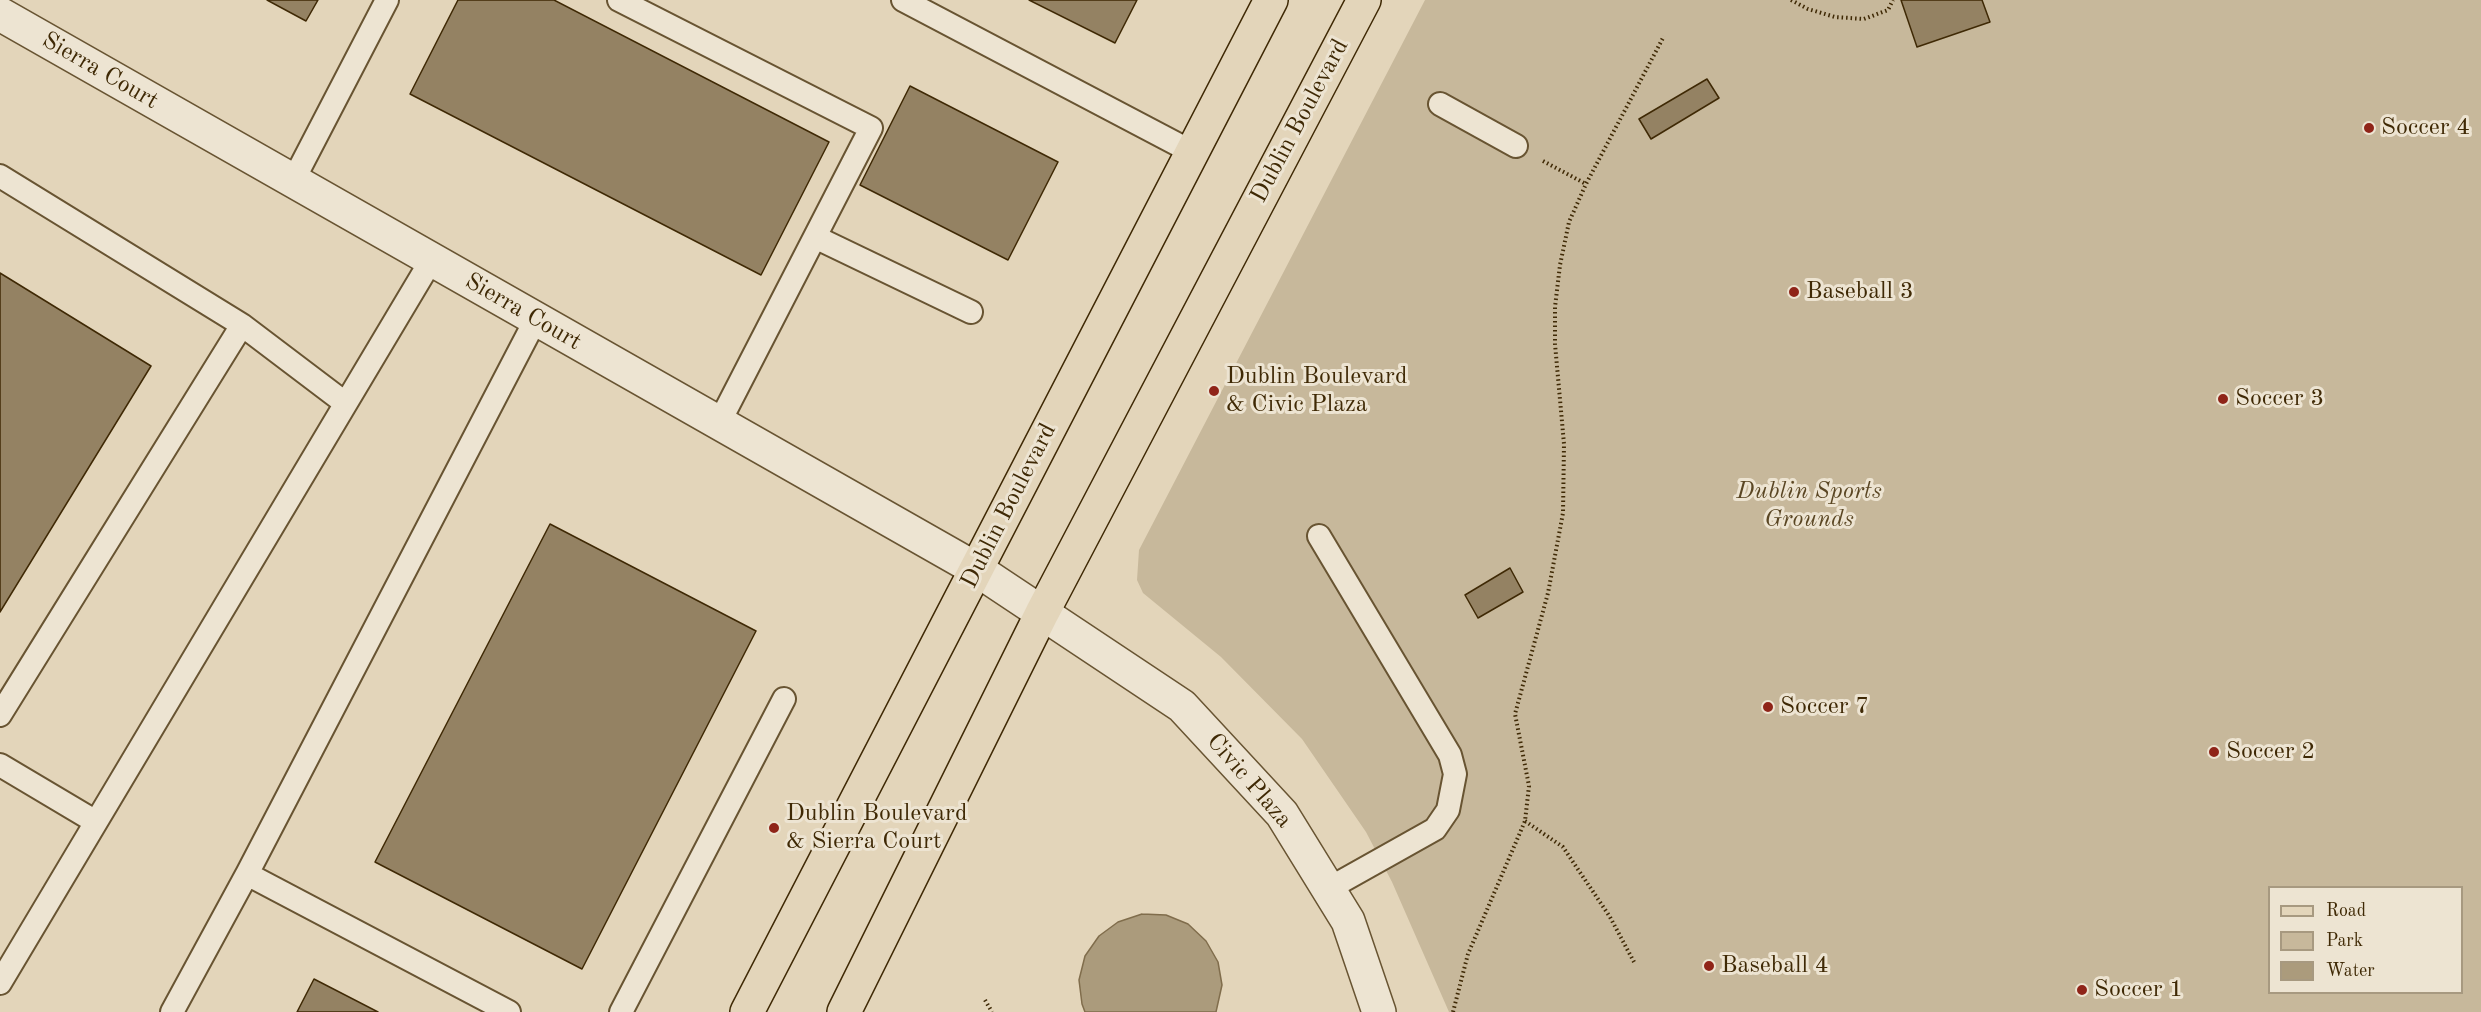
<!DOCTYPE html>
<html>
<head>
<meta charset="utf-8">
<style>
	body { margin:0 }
	#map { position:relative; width:2481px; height:1012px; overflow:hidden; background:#e3d5ba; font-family:"Old Standard TT",serif }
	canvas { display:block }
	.legend { position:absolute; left:2268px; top:886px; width:195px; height:108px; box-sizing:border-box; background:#ede4d2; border:2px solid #a79980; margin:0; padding:8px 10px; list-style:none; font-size:18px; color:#3f2905 }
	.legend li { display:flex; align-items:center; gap:12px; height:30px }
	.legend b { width:30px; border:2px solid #a79980 }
</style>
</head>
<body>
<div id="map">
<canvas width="2481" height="1012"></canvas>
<ul class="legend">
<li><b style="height:8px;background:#e3d5ba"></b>Road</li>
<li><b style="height:16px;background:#c7b89b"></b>Park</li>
<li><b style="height:16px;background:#ab9b7c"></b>Water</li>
</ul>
</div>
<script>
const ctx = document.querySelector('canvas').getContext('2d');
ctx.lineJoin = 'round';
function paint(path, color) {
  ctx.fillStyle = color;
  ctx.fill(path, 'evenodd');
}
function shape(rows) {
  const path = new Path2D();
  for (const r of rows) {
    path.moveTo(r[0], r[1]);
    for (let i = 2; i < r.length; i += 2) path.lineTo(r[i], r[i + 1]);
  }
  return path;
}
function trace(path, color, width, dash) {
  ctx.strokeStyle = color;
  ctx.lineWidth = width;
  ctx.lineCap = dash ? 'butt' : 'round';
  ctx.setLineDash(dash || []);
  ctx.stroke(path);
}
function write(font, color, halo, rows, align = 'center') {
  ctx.font = font + ' "Old Standard TT",serif';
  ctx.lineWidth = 6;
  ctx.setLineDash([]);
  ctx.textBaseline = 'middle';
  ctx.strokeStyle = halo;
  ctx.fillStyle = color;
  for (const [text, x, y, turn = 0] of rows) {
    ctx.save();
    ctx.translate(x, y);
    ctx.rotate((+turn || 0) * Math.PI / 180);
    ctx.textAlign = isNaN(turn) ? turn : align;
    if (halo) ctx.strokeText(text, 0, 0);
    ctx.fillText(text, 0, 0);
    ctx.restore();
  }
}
const green = shape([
	[1425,0,2481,0,2481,1012,1449,1012,1392,882,1366,832,1302,739,1221,657,1143,593,1137,580,1139,550],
	[2270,888,2462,888,2462,992,2270,992]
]);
const water = shape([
	[1142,914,1166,915,1188,924,1206,941,1218,962,1222,985,1216,1012,1085,1012,1082,1004,1079,980,1085,956,1099,936,1118,922,1142,914]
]);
const building = shape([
	[267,0,318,0,306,21,267,0],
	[458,0,554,0,829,142,761,275,410,94,458,0],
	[1029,0,1137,0,1115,43,1029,0],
	[1901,0,1982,0,1990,22,1917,47,1901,0],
	[1707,79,1719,98,1651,139,1639,119,1707,79],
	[910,86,1058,162,1008,260,860,185,910,86],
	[0,273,151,366,0,612,0,273],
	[550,524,756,631,582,969,375,862,550,524],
	[1510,568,1523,592,1478,618,1465,595,1510,568],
	[314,979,378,1012,297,1012,314,979]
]);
const path = shape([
	[1791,0,1808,9,1835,17,1864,19,1888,10,1893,0],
	[1543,161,1586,184],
	[1525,821,1563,847,1610,917,1634,962],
	[985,1000,992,1012],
	[1453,1012,1468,954,1525,821,1529,786,1515,714,1548,593,1563,513,1564,444,1555,344,1555,307,1560,265,1569,222,1586,184,1664,36]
]);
const lane = shape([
	[619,0,871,128,719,423],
	[903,0,1192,152],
	[1440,104,1516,146],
	[0,176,242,325,0,715],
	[293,181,387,0],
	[815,237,971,312],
	[242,325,345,403],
	[1319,536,1450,755,1455,774,1448,810,1435,829,1328,889],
	[0,765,96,822],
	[0,983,432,259],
	[172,1012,247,874],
	[509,1012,247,874,536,319],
	[621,1012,784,699]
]);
const street = shape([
	[0,14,976,569,1182,706,1282,814,1348,921,1379,1012]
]);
const primary = shape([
	[747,1012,1271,0],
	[844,1012,1042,613,1364,0]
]);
const markers = [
	[2369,128,6,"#8f2418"],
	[1794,292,6,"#8f2418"],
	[1214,391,6,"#8f2418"],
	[2223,399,6,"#8f2418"],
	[1768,707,6,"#8f2418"],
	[2214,752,6,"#8f2418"],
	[774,828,6,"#8f2418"],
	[1709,966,6,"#8f2418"],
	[2082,990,6,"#8f2418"]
];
const streetNames = [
	["Sierra Court",100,71,30],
	["Dublin Boulevard",1300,121,-62],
	["Sierra Court",523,312,30],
	["Dublin Boulevard",1009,506,-63],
	["Civic Plaza",1249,781,49]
];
const poiNames = [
	["Soccer 4",2381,128],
	["Baseball 3",1806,292],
	["Dublin Boulevard",1226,377],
	["& Civic Plaza",1226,405],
	["Soccer 3",2235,399],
	["Soccer 7",1780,707],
	["Soccer 2",2226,752],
	["Dublin Boulevard",786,814],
	["& Sierra Court",786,842],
	["Baseball 4",1721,966],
	["Soccer 1",2094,990]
];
const parkNames = [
	["Dublin Sports",1809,492],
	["Grounds",1809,520]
];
paint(green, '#c7b89b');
paint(water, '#ab9b7c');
trace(water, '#806d4c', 1.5);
paint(building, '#948263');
trace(building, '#3f2905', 1.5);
trace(lane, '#685432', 26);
trace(street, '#685432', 36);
trace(primary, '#3f2905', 36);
trace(path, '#3f2905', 4, [1.5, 3]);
trace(lane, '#ede4d2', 22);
trace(street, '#ede4d2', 33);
trace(primary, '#e3d5ba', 33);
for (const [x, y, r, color] of markers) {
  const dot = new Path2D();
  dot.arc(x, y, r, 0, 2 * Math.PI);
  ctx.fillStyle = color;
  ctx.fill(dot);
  trace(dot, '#ede4d2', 2);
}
write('24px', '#3f2905', '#ede4d2', streetNames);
write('24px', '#3f2905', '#ede4d2', poiNames, 'left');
write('italic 24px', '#5a4623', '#ede4d2', parkNames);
</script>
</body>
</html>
